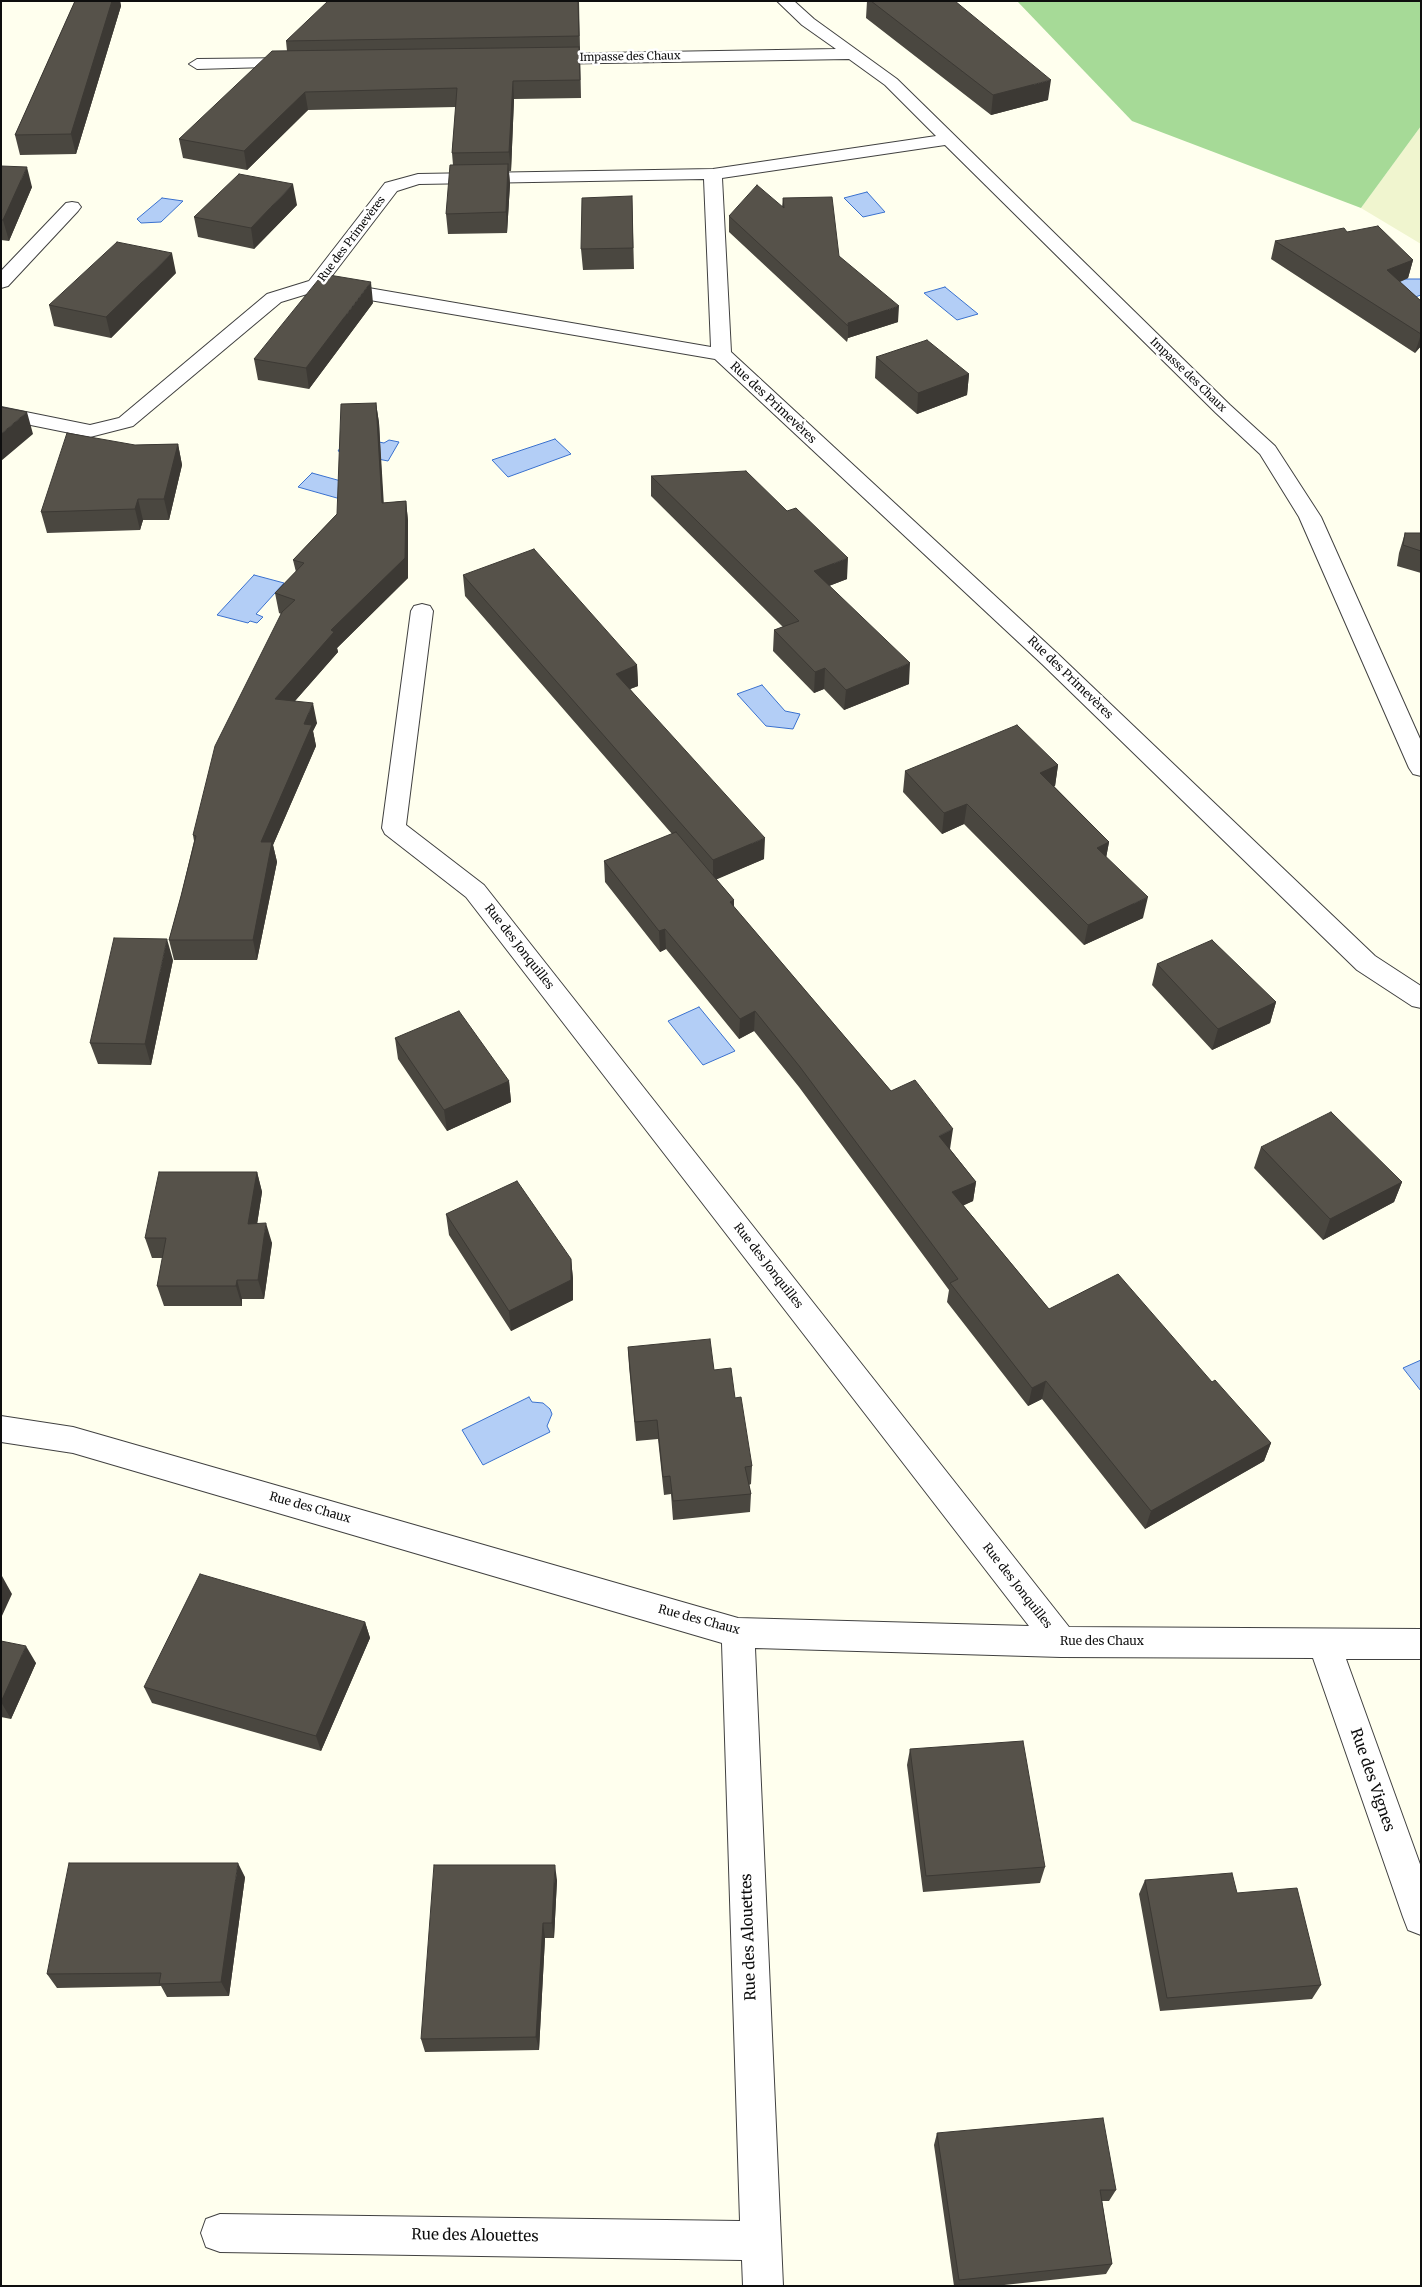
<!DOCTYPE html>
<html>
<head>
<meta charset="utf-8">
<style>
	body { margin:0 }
	#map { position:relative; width:1422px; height:2287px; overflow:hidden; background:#ffe; font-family:Merriweather,serif }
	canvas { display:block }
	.frame { position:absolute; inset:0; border:2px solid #0e0e0e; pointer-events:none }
</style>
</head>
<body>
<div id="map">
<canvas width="1422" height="2287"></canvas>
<div class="frame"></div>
</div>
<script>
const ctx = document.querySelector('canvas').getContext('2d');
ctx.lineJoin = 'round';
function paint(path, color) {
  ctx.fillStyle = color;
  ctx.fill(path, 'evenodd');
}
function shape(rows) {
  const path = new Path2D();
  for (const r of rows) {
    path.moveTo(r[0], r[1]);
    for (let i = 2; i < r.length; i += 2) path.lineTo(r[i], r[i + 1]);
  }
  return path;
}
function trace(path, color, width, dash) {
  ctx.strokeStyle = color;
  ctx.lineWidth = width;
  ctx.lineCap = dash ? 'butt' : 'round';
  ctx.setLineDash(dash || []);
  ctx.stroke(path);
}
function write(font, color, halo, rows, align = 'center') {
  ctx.font = font + ' Merriweather,serif';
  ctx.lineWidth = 5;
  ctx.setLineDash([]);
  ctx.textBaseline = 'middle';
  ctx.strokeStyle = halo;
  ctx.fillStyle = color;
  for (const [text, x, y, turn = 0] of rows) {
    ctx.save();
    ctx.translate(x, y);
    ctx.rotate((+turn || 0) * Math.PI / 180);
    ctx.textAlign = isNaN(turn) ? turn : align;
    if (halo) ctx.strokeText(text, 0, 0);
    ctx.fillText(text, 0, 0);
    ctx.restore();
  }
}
const farmland = shape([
	[1421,126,1421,244,1361,208]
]);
const forest = shape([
	[1017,1,1421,1,1421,126,1361,208,1132,121]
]);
const water = shape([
	[867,192,885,212,863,217,844,198,867,192],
	[162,198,183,201,161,222,141,223,137,219,162,198],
	[1406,279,1421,279,1421,295,1392,305,1361,293,1406,279],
	[945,287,978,314,957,320,924,293,945,287],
	[348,436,384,443,389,440,399,442,388,461,338,451,348,436],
	[555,439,571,454,508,477,492,460,555,439],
	[312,473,359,486,344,500,298,487,312,473],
	[254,575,284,583,256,614,263,617,257,623,250,621,248,623,217,615,254,575],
	[762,685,785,711,800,714,793,729,766,726,737,694,762,685],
	[699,1007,735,1051,703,1065,668,1021,699,1007],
	[1421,1360,1421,1391,1403,1368,1421,1360],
	[529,1397,532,1402,543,1403,550,1409,552,1414,547,1426,550,1432,483,1465,462,1430,529,1397]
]);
const minor = shape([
	[777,1,794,1,814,19,897,79,1230,405,1275,446,1321,517,1421,741,1421,776,1413,774,1409,768,1299,517,1260,454,1216,413,945,145,722,178,731,352,1058,654,1375,956,1421,986,1421,1008,1412,1006,1357,970,1042,664,715,359,317,291,281,302,133,426,90,437,1,419,1,407,90,425,119,418,267,294,309,281,385,183,418,174,713,169,936,136,885,85,849,59,542,64,534,59,542,54,836,49,802,25,777,1],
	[704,179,711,347,328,281,397,191,419,184,704,179],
	[297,58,305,63,303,66,197,69,189,64,197,59,297,58],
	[72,202,78,203,81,207,78,211,8,286,1,288,1,271,66,203,72,202],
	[422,604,430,606,433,611,406,825,484,885,1069,1627,1421,1629,1421,1659,1346,1659,1421,1867,1421,1935,1408,1930,1403,1917,1313,1658,1061,1657,755,1648,783,2286,743,2286,742,2260,220,2252,206,2247,201,2233,206,2219,220,2214,740,2221,722,1643,73,1453,1,1442,1,1416,73,1427,738,1618,1029,1626,466,897,385,834,382,828,411,611,414,606,422,604]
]);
const wall = shape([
	[75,1,120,1,121,6,76,154,20,155,15,135],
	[579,1,581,98,514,99,511,171,509,171,510,184,507,233,448,234,446,214,453,165,452,153,456,107,308,110,247,170,183,158,179,139,287,51,286,41],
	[867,1,955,1,1048,100,991,115,866,18],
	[1,166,32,187,9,241,1,240],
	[632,196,634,269,583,270,581,249],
	[783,198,839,256,898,322,848,338,847,342,729,232,729,216,782,207],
	[297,205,254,249,198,237,194,217],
	[1347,232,1413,260,1408,278,1400,282,1421,301,1421,346,1415,353,1271,259,1275,241],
	[176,273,111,338,54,326,49,305],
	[373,303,309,389,258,380,254,359],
	[876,357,969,374,967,395,917,414,875,378],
	[376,403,379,423,383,503,406,501,408,521,408,578,337,648,338,652,295,701,317,723,313,731,316,746,273,845,277,862,257,960,174,960,169,940,181,896,194,841,193,835,281,614,279,613,275,593,296,572,293,560,337,514],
	[178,444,182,465,169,520,143,520,140,530,47,533,41,512,135,445],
	[651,476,787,511,847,579,829,586,909,684,844,710,824,689,814,693,773,651,774,630,783,627,651,496],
	[1405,533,1421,533,1421,573,1397,566,1399,553],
	[463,575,637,665,638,686,630,689,764,859,716,879,734,900,734,907,891,1091,950,1149,976,1182,973,1201,963,1205,1049,1309,1212,1382,1271,1443,1264,1461,1145,1529,1042,1399,1028,1406,947,1302,949,1290,799,1087,754,1031,739,1039,666,949,660,952,605,882,604,861,672,834,465,596],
	[1058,765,1055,786,1054,786,1109,842,1106,858,1143,918,1084,945,964,824,942,834,903,792,905,771],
	[173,960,151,1065,98,1064,90,1043],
	[1157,964,1276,1002,1270,1023,1212,1050,1152,985],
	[395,1038,509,1081,511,1102,447,1131,398,1059],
	[1261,1147,1402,1182,1394,1202,1323,1240,1254,1168],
	[257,1172,262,1192,257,1224,272,1243,264,1299,242,1299,242,1306,164,1306,157,1286,163,1258,152,1258,145,1238],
	[446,1214,571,1259,573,1279,573,1300,511,1331,449,1235],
	[628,1347,714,1370,735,1398,752,1466,751,1484,749,1485,751,1494,750,1512,673,1520,671,1494,664,1495,658,1439,636,1441,629,1366],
	[365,1622,370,1638,321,1751,152,1703,144,1687],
	[1,1641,36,1663,11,1719,1,1717],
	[910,1749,1045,1867,1040,1883,923,1892,907,1765],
	[245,1877,229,1996,167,1997,161,1986,57,1988,47,1974],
	[557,1880,554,1938,545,1938,539,2050,425,2052,421,2039],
	[1145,1880,1237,1893,1321,1985,1312,1999,1160,2011,1139,1894],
	[937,2133,1116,2190,1109,2201,1102,2201,1112,2264,1106,2274,995,2286,954,2286,934,2145]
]);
const shadedWall = shape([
	[112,1,120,1,121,6,76,154,71,134],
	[1051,80,1048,100,991,115,993,95],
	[513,81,514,99,511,171,509,152],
	[305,92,308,110,247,170,244,151],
	[508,164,510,184,507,233,506,212],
	[27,167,32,187,9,241,3,220],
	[293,184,297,205,254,249,251,228],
	[172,253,176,273,111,338,106,317],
	[1413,260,1408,278,1383,288,1387,270],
	[371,282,373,303,309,389,306,368],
	[899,306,898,322,848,338,848,323],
	[1421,334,1421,346,1415,353],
	[969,374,967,395,917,414,918,393],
	[376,403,379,423,385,523,382,503],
	[27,412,33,434,1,461,1,434],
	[178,444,182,465,169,520,164,499],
	[138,499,143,520,140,530,135,509],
	[406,501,408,521,408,578,337,648,338,652,279,719,275,699,331,630],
	[848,558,847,579,813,592,814,571],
	[910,663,909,684,844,710,846,690],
	[637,665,638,686,617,694,616,674],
	[825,668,824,689,814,693,815,672],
	[313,703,317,723,313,731,316,746,273,845,277,862,257,960,253,940,261,842,304,724],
	[1058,765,1055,786,1037,793,1040,773],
	[967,804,964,824,942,834,944,813],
	[765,838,764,859,713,881,713,860],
	[1109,842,1105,863,1097,848],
	[1148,897,1143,918,1084,945,1088,925],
	[734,900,734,921,730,902],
	[665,929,666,949,660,952,659,931],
	[167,939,173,960,151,1065,145,1044],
	[1276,1002,1270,1023,1212,1050,1218,1029],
	[755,1011,754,1031,739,1039,740,1019],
	[509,1081,511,1102,447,1131,444,1110],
	[953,1129,950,1149,936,1155,939,1136],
	[257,1172,262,1192,254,1244,248,1224],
	[976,1182,973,1201,950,1212,952,1192],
	[1402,1182,1394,1202,1323,1240,1330,1219],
	[266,1223,272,1243,264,1299,258,1280],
	[571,1259,573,1279,573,1300,511,1331,509,1311],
	[237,1280,242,1299,242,1306,236,1286],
	[1046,1381,1042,1399,1028,1406,1032,1388],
	[1271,1443,1264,1461,1145,1529,1151,1511],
	[2,1576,12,1594,1,1618,1,1579],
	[365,1622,370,1638,321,1751,316,1736],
	[26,1646,36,1663,11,1719,1,1702],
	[238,1863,245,1877,229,1996,221,1982],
	[555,1865,557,1880,554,1938,552,1923],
	[543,1923,545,1938,539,2050,536,2037]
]);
const building = shape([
	[75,1,112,1,71,134,15,135,75,1],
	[328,1,578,1,579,36,286,41,328,1],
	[871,1,955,1,1051,80,993,95,871,1],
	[579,47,580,80,513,81,509,152,452,153,457,88,305,92,244,151,179,139,272,51,579,47],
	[508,164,506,212,446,214,450,165,508,164],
	[1,166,27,167,3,220,1,220,1,166],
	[239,174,293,184,251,228,194,217,239,174],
	[757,185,784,208,783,198,832,197,839,256,899,306,848,323,848,326,729,216,757,185],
	[632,196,633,248,581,249,582,198,632,196],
	[1378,226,1413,260,1387,270,1421,301,1421,334,1275,241,1344,228,1347,232,1378,226],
	[117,242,172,253,106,317,49,305,117,242],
	[323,274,371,282,306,368,254,359,323,274],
	[927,340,969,374,918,393,876,357,927,340],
	[376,403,382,503,406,501,405,558,331,630,334,632,275,699,313,703,304,724,312,725,261,842,272,842,253,940,169,940,181,896,196,836,193,835,215,746,282,612,295,600,275,593,304,563,293,560,337,514,341,404,376,403],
	[1,407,27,412,1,434,1,407],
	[67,433,135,445,178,444,164,499,138,499,135,509,41,512,67,433],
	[746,471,787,511,796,508,848,558,814,571,910,663,846,690,825,668,815,672,774,630,799,621,651,476,746,471],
	[1405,533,1421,533,1421,551,1403,545,1405,533],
	[534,549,637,665,616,674,765,838,713,860,463,575,534,549],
	[1017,725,1058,765,1040,773,1109,842,1097,848,1148,897,1088,925,967,804,944,813,905,771,1017,725],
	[676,832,734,900,730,902,891,1091,915,1080,953,1129,939,1136,976,1182,952,1192,1049,1309,1118,1274,1212,1382,1215,1380,1271,1443,1151,1511,1046,1381,1032,1388,950,1283,958,1279,800,1067,755,1011,740,1019,665,929,659,931,604,861,676,832],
	[114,938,167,939,145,1044,90,1043,114,938],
	[1212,940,1276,1002,1218,1029,1157,964,1212,940],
	[459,1011,509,1081,444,1110,395,1038,459,1011],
	[1331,1112,1402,1182,1330,1219,1261,1147,1331,1112],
	[159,1172,257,1172,248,1224,266,1223,258,1280,237,1280,236,1286,157,1286,166,1238,145,1238,159,1172],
	[517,1181,571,1259,571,1280,509,1311,446,1214,517,1181],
	[710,1339,714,1370,731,1368,735,1398,741,1397,752,1466,745,1467,751,1494,673,1501,670,1476,663,1477,657,1420,635,1422,628,1347,710,1339],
	[200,1574,365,1622,316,1736,144,1687,200,1574],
	[1,1641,26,1646,1,1702,1,1641],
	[1023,1741,1045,1867,926,1876,910,1749,1023,1741],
	[69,1863,238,1863,221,1982,159,1984,161,1973,47,1974,69,1863],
	[434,1865,555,1865,552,1923,543,1923,536,2037,421,2039,434,1865],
	[1232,1873,1237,1893,1297,1888,1321,1985,1167,1998,1145,1880,1232,1873],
	[1103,2118,1116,2190,1100,2190,1112,2264,959,2280,937,2133,1103,2118]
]);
const farStreetnames = [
	["Impasse des Chaux",630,57,-1],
	["Rue des Primevères",352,239,-53],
	["Impasse des Chaux",1188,375,44]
];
const streetNames = [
	["Rue des Primevères",773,403,43],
	["Rue des Primevères",1070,678,44],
	["Rue des Jonquilles",519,947,52],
	["Rue des Jonquilles",768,1266,52],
	["Rue des Chaux",310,1508,16],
	["Rue des Jonquilles",1017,1586,52],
	["Rue des Chaux",699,1620,15],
	["Rue des Chaux",1102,1642]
];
const nearStreetnames = [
	["Rue des Vignes",1372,1780,71],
	["Rue des Alouettes",749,1937,-92],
	["Rue des Alouettes",475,2236,1]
];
paint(farmland, '#f0f5cf');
paint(forest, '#a6da97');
paint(water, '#b3cef6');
trace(water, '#3a71ce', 1);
trace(minor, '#414141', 2);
paint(minor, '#fff');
paint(wall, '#4a4740');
paint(shadedWall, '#3c3934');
paint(building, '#56524a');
trace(building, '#3c3934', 1);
write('11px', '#0e0e0e', '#fff', farStreetnames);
write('12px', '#0e0e0e', '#fff', streetNames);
write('15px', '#0e0e0e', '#fff', nearStreetnames);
</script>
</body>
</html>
